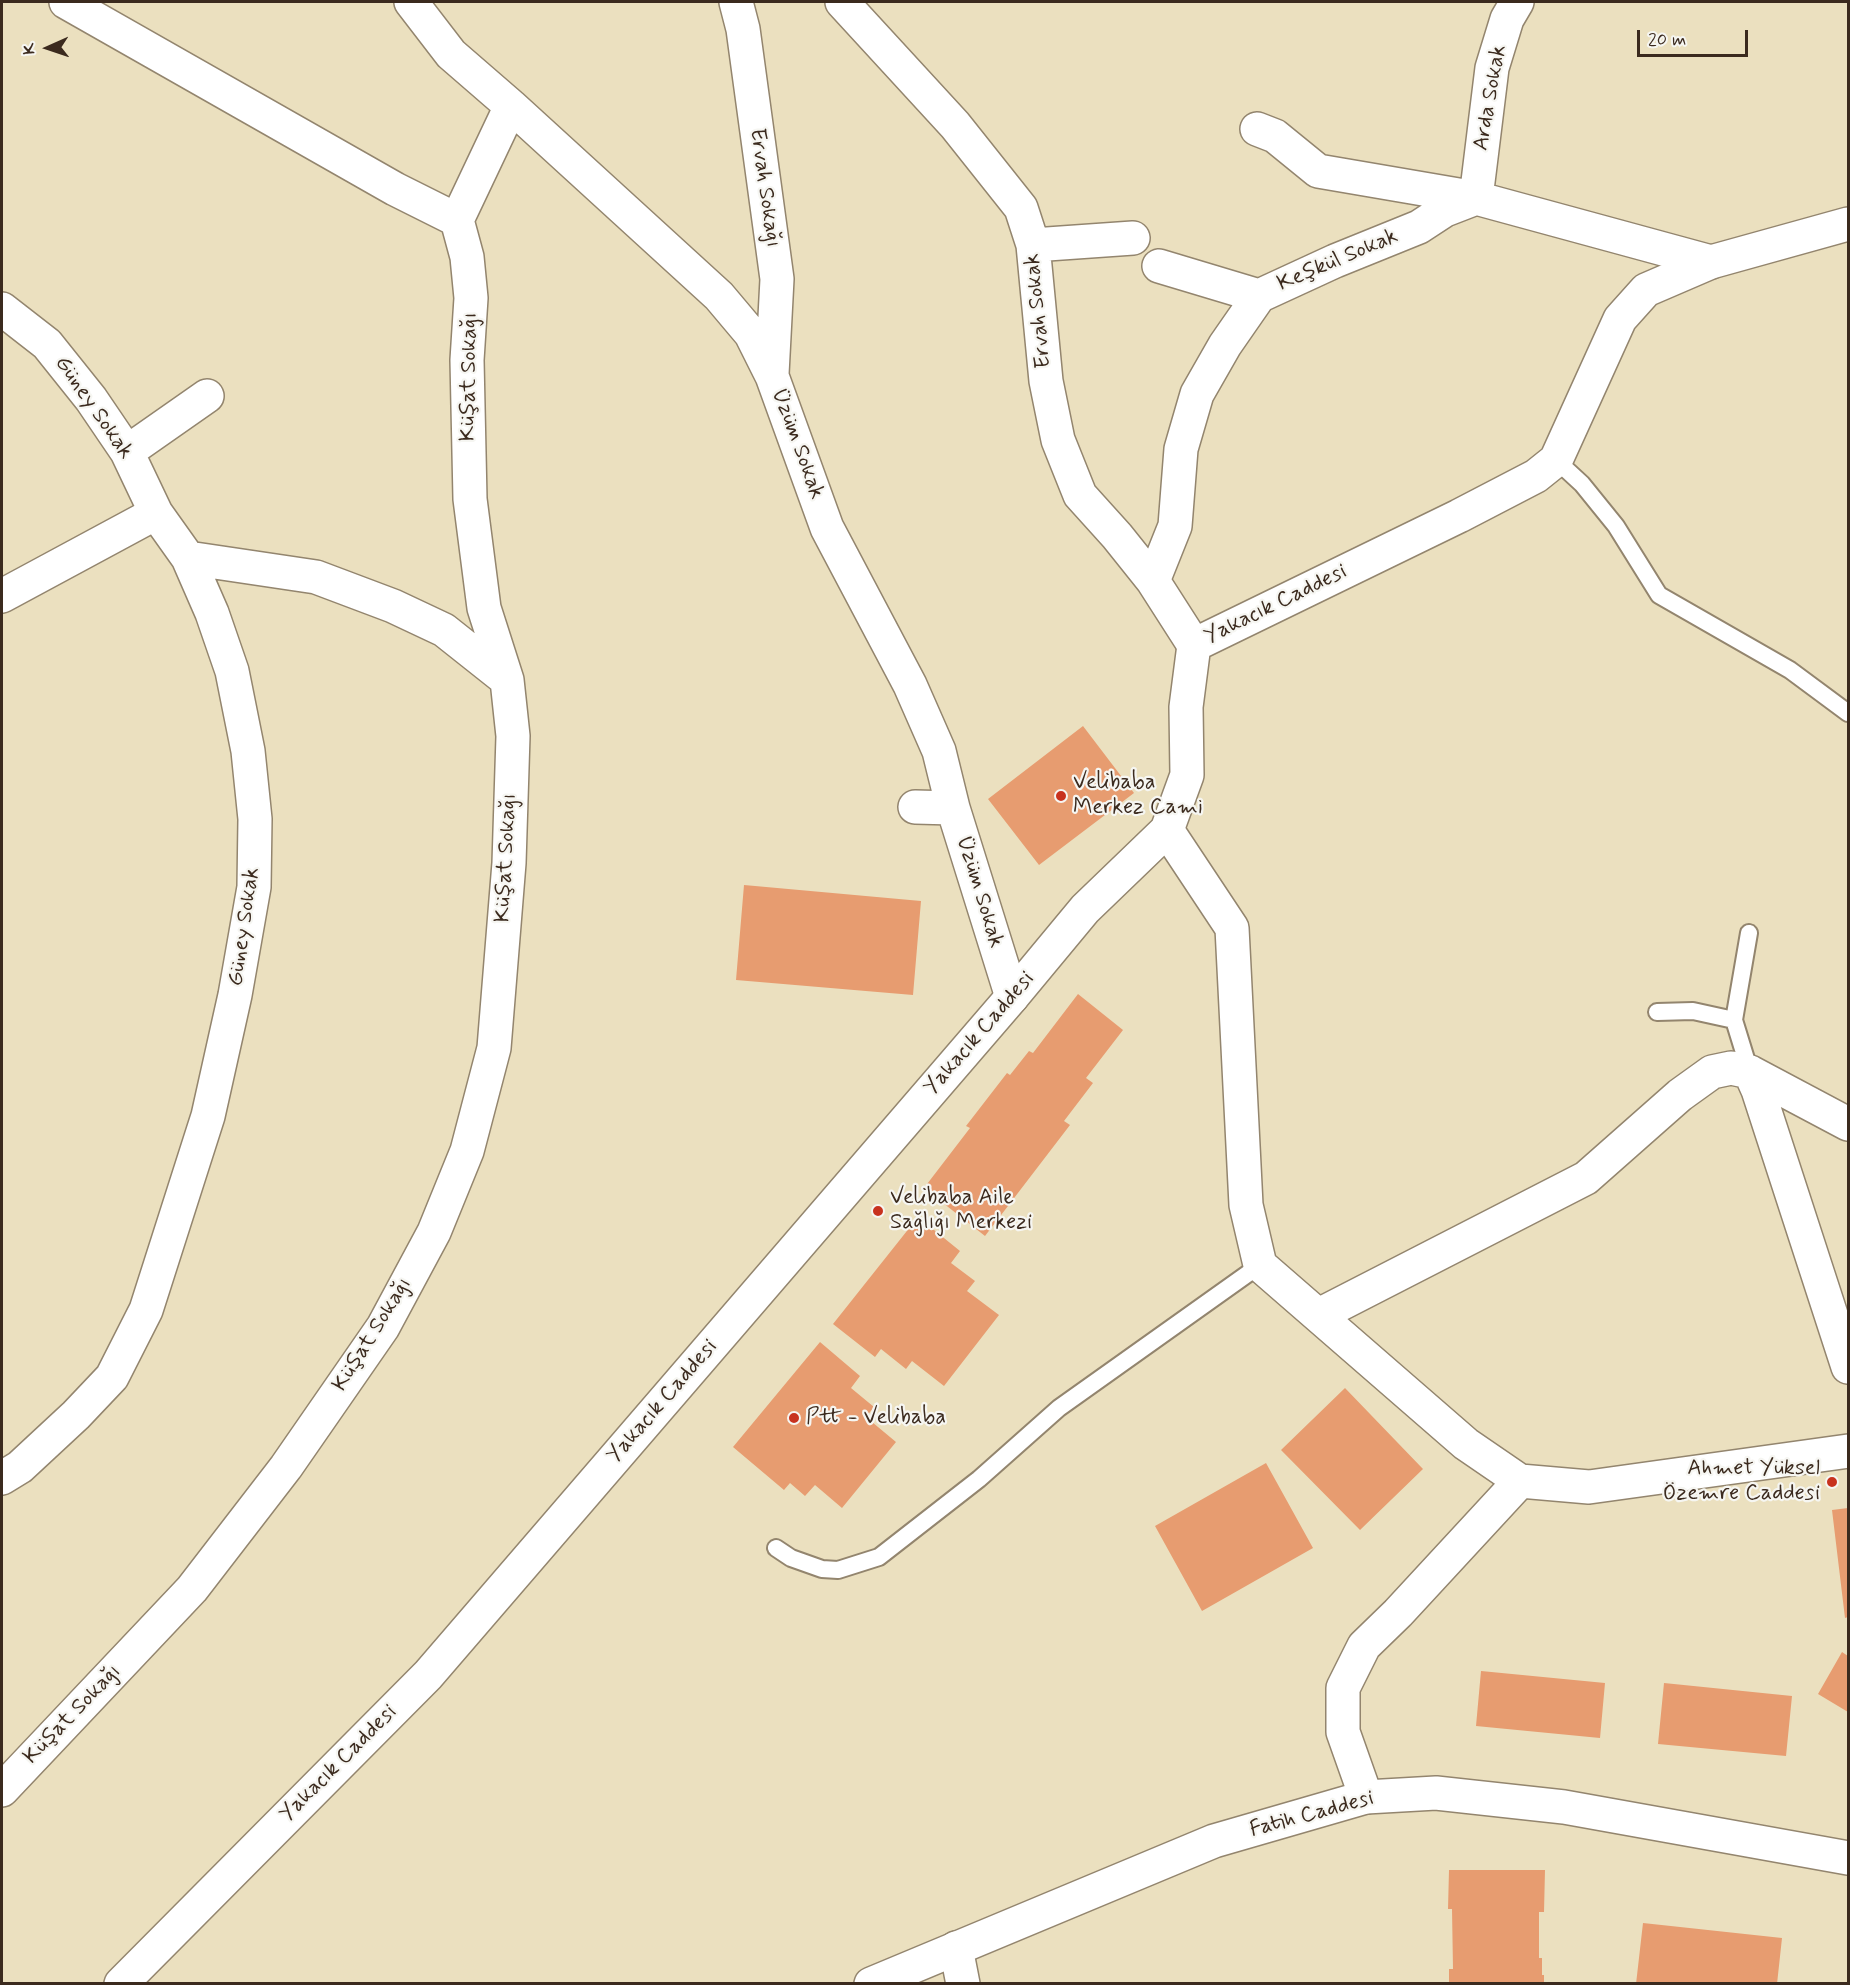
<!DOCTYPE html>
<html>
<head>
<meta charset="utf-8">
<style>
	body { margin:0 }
	#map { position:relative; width:1850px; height:1985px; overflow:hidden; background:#ebe0bf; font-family:Mynerve,sans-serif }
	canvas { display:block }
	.frame { position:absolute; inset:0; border:3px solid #3b2a1e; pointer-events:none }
	.north { position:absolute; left:18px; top:18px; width:60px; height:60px; -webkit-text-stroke:4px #f6f6f2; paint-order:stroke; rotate:267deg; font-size:16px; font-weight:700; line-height:24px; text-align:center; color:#3b2a1e }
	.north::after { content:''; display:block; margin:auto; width:21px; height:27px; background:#3b2a1e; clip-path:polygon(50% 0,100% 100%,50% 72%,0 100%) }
	.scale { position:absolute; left:1637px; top:30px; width:111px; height:27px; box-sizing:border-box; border:3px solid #3b2a1e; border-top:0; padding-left:8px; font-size:18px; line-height:21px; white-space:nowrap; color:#3b2a1e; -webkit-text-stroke:4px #f6f6f2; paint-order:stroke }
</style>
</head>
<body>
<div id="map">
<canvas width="1850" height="1985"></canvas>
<div class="frame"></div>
<div class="north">K</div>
<div class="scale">20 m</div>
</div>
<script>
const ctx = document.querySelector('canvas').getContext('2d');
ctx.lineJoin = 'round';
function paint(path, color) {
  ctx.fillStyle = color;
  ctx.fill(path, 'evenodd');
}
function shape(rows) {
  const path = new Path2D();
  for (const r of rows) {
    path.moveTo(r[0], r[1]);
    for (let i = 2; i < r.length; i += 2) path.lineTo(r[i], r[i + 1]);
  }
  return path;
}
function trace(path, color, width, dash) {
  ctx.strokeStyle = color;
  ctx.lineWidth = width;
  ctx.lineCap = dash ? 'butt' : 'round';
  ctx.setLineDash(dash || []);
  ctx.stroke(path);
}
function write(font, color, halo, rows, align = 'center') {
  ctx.font = font + ' Mynerve,sans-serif';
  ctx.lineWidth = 4.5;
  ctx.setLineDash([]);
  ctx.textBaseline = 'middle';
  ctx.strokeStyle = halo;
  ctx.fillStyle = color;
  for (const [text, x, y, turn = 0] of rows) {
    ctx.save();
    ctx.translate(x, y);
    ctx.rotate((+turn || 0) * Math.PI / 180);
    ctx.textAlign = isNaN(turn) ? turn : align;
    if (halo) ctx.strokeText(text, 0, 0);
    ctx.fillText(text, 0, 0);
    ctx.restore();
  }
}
const building = shape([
	[1083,726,1134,793,1039,865,988,799],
	[744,885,921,901,913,995,736,980],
	[1078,994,1123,1030,1086,1078,1093,1083,1064,1121,1070,1125,985,1236,924,1188,970,1128,966,1126,1007,1073,1010,1075,1029,1051,1033,1053],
	[918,1217,960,1251,951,1263,975,1281,967,1291,999,1315,944,1386,912,1361,906,1369,881,1349,875,1357,833,1324],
	[820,1342,860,1376,851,1388,874,1407,866,1417,896,1442,842,1508,815,1485,805,1496,790,1483,784,1490,733,1447],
	[1345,1388,1423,1469,1360,1530,1281,1450],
	[1266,1463,1313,1548,1202,1611,1155,1526],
	[1848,1508,1848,1617,1845,1618,1832,1510],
	[1842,1652,1848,1656,1848,1712,1818,1694],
	[1481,1671,1605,1683,1600,1738,1476,1726],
	[1664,1683,1792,1696,1786,1756,1658,1744],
	[1449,1870,1545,1870,1544,1912,1539,1912,1539,1958,1542,1958,1542,1975,1544,1975,1544,1984,1449,1984,1449,1969,1453,1969,1452,1909,1448,1909],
	[1643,1923,1782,1938,1777,1984,1636,1984]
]);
const lane = shape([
	[1556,460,1582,484,1616,526,1659,595,1790,670,1848,713],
	[1657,1012,1693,1011,1734,1020,1750,1072],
	[1734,1020,1749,933],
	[776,1548,791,1558,822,1569,838,1570,879,1557,979,1479,1059,1408,1260,1265]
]);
const street = shape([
	[411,2,451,54,511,106,719,296,751,334,772,376,827,528,910,685,939,751,953,808,1012,997],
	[736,2,743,29,777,279,772,374],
	[842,2,955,125,1021,208,1033,245,1046,381,1058,440,1080,495,1117,536,1153,581,1194,645],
	[1257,129,1275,136,1318,171,1476,198,1492,68,1507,19,1517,2],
	[457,220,511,106],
	[1033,245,1133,238],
	[1159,266,1259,296],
	[2,309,47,344,91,399,127,452,156,513,188,558,212,613,232,671,248,751,255,819,254,887,235,995,208,1116,146,1310,112,1377,76,1415,20,1467,2,1478],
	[127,452,207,396],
	[188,558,316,577,393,606,444,630,507,680],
	[1153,581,1175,526,1181,449,1197,394,1225,345,1259,296,1335,261,1419,227,1445,210,1476,198,1711,262],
	[2,596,156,513],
	[915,807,953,808],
	[1750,1072,1848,1124],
	[1319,1315,1586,1178,1680,1095,1712,1072,1731,1068,1750,1072,1758,1090,1848,1367],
	[2,1790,192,1589,286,1467,383,1327,434,1232,467,1151,494,1048,509,863,513,736,507,680,484,608,470,499,467,360,471,298,467,257,457,220,395,189,66,2],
	[1366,1797,1343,1732,1343,1688,1364,1646,1398,1613,1520,1481],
	[956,1948,963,1984]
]);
const secondary = shape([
	[1167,830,1232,928,1246,1205,1260,1265,1466,1444,1520,1481,1589,1487,1848,1451],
	[871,1984,1214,1841,1366,1797,1436,1793,1564,1807,1848,1858]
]);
const primary = shape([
	[121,1984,428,1675,1012,997,1085,909,1167,830,1187,775,1186,707,1194,645,1459,516,1536,476,1556,460,1620,319,1646,290,1711,262,1848,224]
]);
const markers = [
	[1061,796,6,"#c8321e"],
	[878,1211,6,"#c8321e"],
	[794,1418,6,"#c8321e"],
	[1832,1482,6,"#c8321e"]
];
const streetNames = [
	["Arda Sokak",1491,98,-80],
	["Ervah Sokağı",764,188,82],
	["Keşkül Sokak",1338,261,-23],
	["Ervah Sokak",1039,311,-96],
	["Küşat Sokağı",470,377,-89],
	["Güney Sokak",93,408,55],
	["Üzüm Sokak",797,444,70],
	["Yakacık Caddesi",1276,605,-26],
	["Küşat Sokağı",507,858,-87],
	["Üzüm Sokak",979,892,73],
	["Güney Sokak",245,927,-82],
	["Yakacık Caddesi",980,1034,-49],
	["Küşat Sokağı",373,1335,-58],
	["Yakacık Caddesi",663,1402,-49],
	["Küşat Sokağı",73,1715,-46],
	["Yakacık Caddesi",339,1764,-45],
	["Fatih Caddesi",1312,1815,-15]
];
const poiNames = [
	["Velibaba",1073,783],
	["Merkez Cami",1073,808],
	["Velibaba Aile",890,1198],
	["Sağlığı Merkezi",890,1223],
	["Ptt - Velibaba",806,1418],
	["Ahmet Yüksel",1820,1469,"right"],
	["Özemre Caddesi",1820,1494,"right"]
];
paint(building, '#e79c70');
trace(lane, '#93856e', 20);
trace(street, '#93856e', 36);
trace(secondary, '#93856e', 36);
trace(primary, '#93856e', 36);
trace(lane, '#fff', 16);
trace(street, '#fff', 33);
trace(secondary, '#fff', 33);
trace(primary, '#fff', 33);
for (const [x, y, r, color] of markers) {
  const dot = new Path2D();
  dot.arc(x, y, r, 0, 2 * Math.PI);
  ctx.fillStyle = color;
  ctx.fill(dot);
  trace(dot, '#f6f6f2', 2);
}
write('22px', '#3b2a1e', '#f6f6f2', streetNames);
write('22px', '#3b2a1e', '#f6f6f2', poiNames, 'left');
</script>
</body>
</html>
